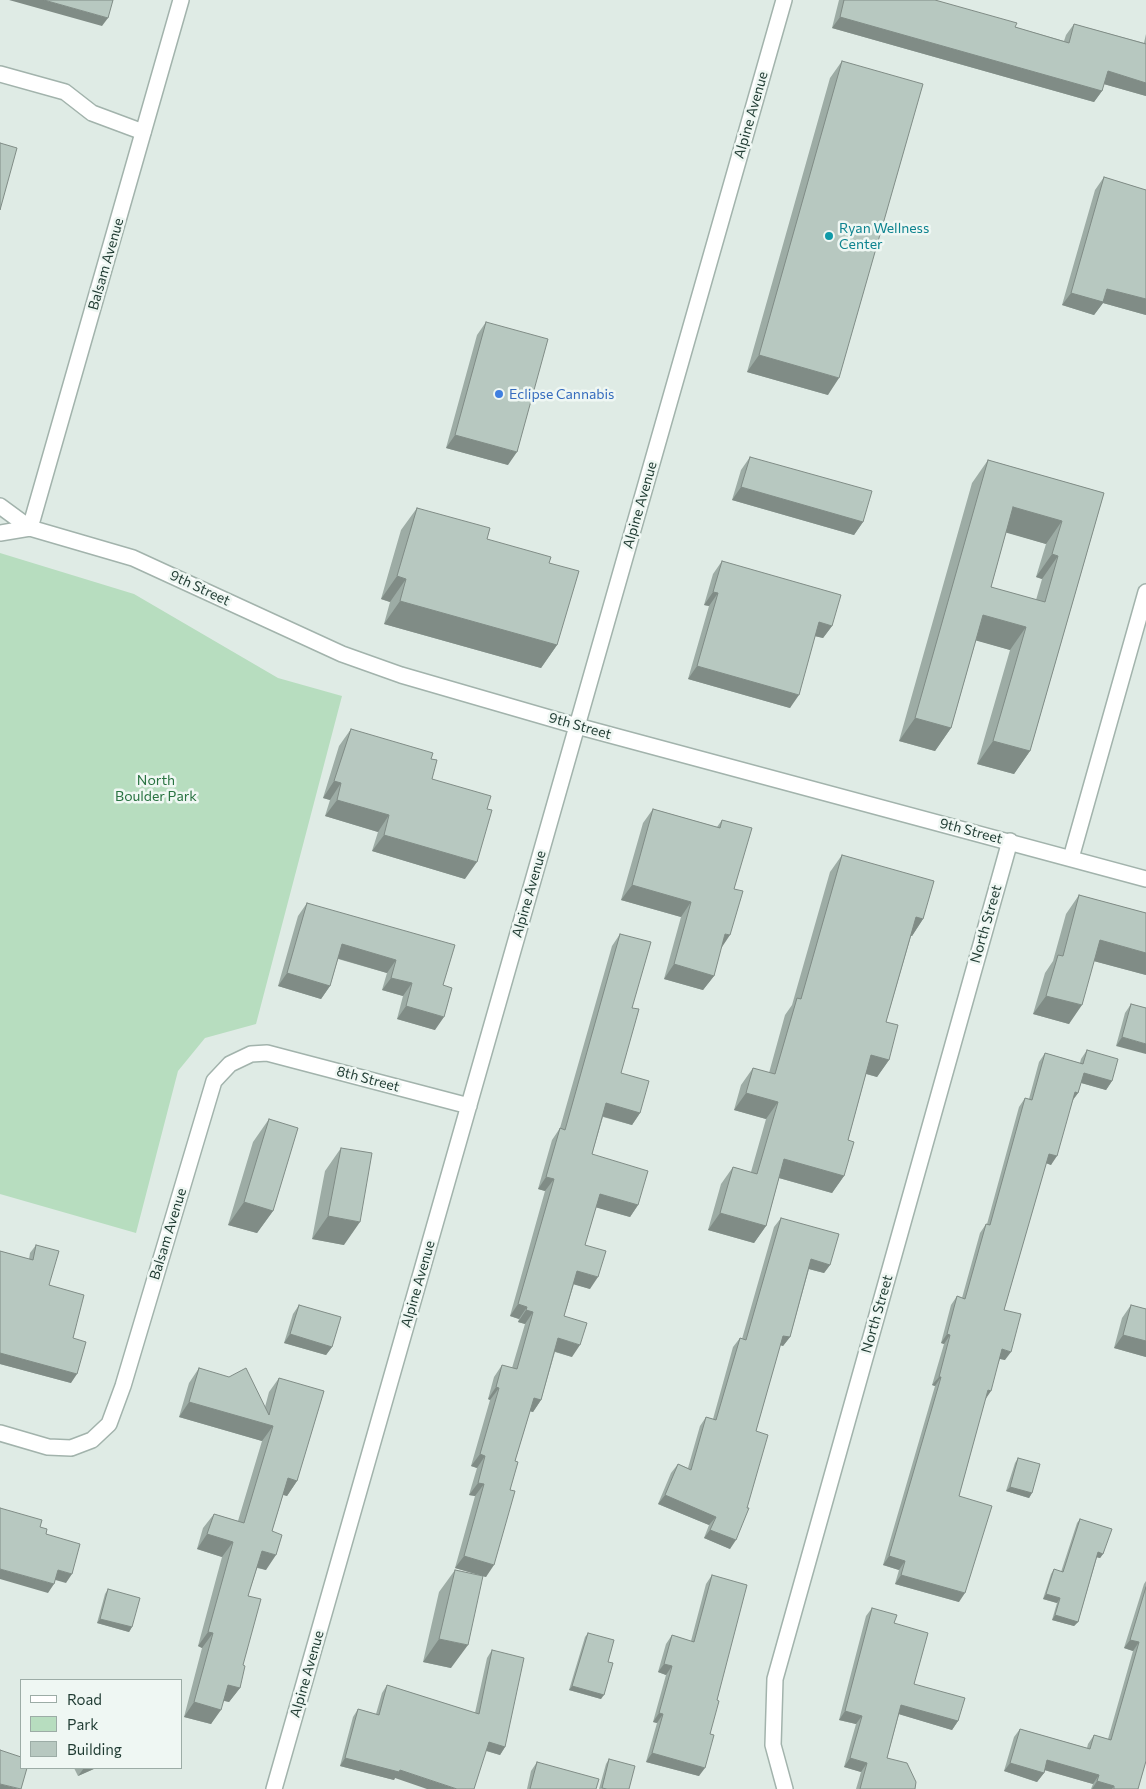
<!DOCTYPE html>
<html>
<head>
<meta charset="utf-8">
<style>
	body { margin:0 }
	#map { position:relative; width:1146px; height:1789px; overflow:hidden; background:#dfebe5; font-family:Commissioner,sans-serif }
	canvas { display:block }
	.legend { position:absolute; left:20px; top:1679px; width:162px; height:90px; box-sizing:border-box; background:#eff7f3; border:1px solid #9caca6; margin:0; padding:6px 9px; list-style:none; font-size:15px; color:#1f3b32 }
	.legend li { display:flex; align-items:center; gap:10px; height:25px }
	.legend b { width:25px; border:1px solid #9caca6 }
</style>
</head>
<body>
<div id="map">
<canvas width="1146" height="1789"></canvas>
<ul class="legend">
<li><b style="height:6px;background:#fff"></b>Road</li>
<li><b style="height:14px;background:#b7ddbf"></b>Park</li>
<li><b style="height:14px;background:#b7c8c0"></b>Building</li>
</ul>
</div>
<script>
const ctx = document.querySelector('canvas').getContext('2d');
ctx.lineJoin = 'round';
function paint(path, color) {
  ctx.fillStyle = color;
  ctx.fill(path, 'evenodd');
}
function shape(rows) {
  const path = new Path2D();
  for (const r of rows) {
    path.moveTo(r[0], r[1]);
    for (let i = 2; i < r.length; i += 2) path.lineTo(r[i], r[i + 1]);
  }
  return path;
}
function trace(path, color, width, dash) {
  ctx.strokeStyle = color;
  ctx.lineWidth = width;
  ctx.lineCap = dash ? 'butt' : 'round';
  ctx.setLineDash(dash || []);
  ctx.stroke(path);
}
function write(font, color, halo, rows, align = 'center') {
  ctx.font = font + ' Commissioner,sans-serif';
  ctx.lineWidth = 5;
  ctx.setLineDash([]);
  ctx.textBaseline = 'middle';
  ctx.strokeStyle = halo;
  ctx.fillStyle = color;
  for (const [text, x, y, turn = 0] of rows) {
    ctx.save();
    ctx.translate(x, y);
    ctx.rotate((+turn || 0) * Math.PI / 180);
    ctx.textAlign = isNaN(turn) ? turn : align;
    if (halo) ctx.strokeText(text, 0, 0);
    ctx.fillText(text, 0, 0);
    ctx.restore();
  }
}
const green = shape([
	[0,553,134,594,278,678,342,696,256,1024,205,1038,178,1071,136,1233,0,1194]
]);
const minor = shape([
	[0,74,65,92,92,113,143,132],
	[1071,858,1146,592],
	[0,1433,48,1447,71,1448,92,1440,109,1424,123,1386,214,1081,230,1064,251,1054,267,1053,469,1106],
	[274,1789,784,0],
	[785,1789,773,1745,775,1679,1010,841]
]);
const tertiary = shape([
	[0,506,30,528,133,558,342,654,401,675,577,726,1146,879],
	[30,528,181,0],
	[0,533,30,528]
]);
const wall = shape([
	[839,0,935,0,1015,27,1064,41,1066,35,1074,24,1144,43,1146,34,1146,96,1104,84,1102,91,1094,102,832,28],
	[842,61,828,395,747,372,830,78],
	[1104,177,1146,190,1146,315,1103,303,1094,315,1062,305,1095,190],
	[486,322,508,465,446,448,477,335],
	[750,457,863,522,854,535,732,500,741,470],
	[988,460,1104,493,1030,751,1014,774,977,764,1010,650,976,640,951,728,935,751,899,741,972,483],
	[1006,532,1046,544,1036,577,1042,579,1036,600,991,587],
	[417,508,487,539,557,645,541,668,384,624,390,602,381,599,401,530],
	[722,561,832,626,823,638,815,636,790,708,688,679,709,606,704,605,713,574],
	[351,729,431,759,432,779,465,879,372,851,378,832,325,816,330,800,323,798,339,746],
	[653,809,717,827,722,820,734,889,721,947,714,976,703,990,664,979,681,917,621,900,643,823],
	[842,855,923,919,912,936,911,936,886,1022,889,1060,877,1077,866,1074,848,1140,844,1176,832,1193,779,1178,766,1226,754,1243,708,1230,721,1184,733,1167,751,1172,766,1119,734,1110,741,1085,753,1068,769,1073,785,1015,792,1005,830,872],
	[1079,895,1146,913,1146,975,1094,961,1069,1024,1033,1014,1045,973,1053,961,1066,914],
	[307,903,443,985,435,1030,397,1019,403,996,382,990,387,973,338,959,330,986,321,999,278,986,298,916],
	[620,934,632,1008,621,1073,640,1113,632,1125,603,1117,592,1154,638,1205,630,1217,596,1207,585,1245,590,1289,574,1284,564,1316,572,1357,555,1352,541,1400,533,1412,530,1411,515,1461,486,1577,455,1568,475,1496,469,1495,477,1468,471,1466,490,1400,488,1399,494,1377,502,1365,512,1368,525,1324,518,1322,519,1319,510,1316,545,1191,538,1189,552,1140,560,1128,612,946],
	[1131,1004,1146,1008,1116,1046,1125,1013],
	[1087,1050,1112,1081,1106,1090,1081,1083,1078,1093,1073,1100,1051,1165,1046,1163,1004,1310,1005,1360,1000,1359,985,1400,959,1496,959,1602,895,1584,899,1570,883,1565,935,1386,932,1385,944,1344,941,1343,951,1305,957,1296,962,1298,980,1233,986,1224,987,1224,1019,1107,1025,1098,1029,1099,1039,1062,1045,1053,1080,1063,1081,1059],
	[269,1119,273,1211,257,1233,228,1225,253,1142],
	[341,1148,344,1245,312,1239,325,1171],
	[781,1218,830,1265,824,1273,809,1269,790,1337,783,1346,780,1345,756,1431,730,1549,704,1538,709,1525,658,1504,671,1473,678,1464,688,1468,700,1426,706,1417,713,1419,733,1347,740,1338,742,1339,774,1227],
	[36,1245,49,1285,73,1338,71,1383,0,1364,0,1251,29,1259,30,1253],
	[299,1305,332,1347,326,1355,284,1343,293,1314],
	[1131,1305,1146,1309,1146,1357,1114,1348,1122,1318],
	[199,1368,265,1407,269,1392,279,1378,297,1481,287,1496,283,1495,272,1531,266,1570,257,1568,248,1596,243,1665,240,1688,229,1702,224,1701,211,1724,184,1717,202,1648,198,1646,222,1557,197,1549,203,1528,214,1514,238,1521,262,1441,179,1417,189,1383],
	[1018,1458,1032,1493,1029,1498,1006,1491,1015,1463],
	[1080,1519,1103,1554,1100,1558,1097,1557,1078,1622,1074,1626,1052,1620,1057,1603,1043,1599,1051,1574,1054,1569,1061,1572,1077,1523],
	[455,1570,451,1668,423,1662,439,1592],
	[712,1575,717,1700,699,1776,646,1762,657,1723,653,1722,666,1675,658,1672,666,1644,672,1635,691,1641,706,1584],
	[1146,1581,1146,1761,1138,1789,1091,1789,1093,1784,1044,1770,1044,1773,1037,1782,1004,1771,1014,1737,1020,1729,1087,1748,1088,1744,1094,1735,1108,1739,1133,1651,1124,1648,1144,1584],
	[108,1589,132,1627,129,1632,97,1623,105,1594],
	[872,1608,894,1623,914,1684,958,1721,952,1730,899,1714,887,1758,915,1789,856,1789,861,1772,844,1767,856,1724,839,1720,866,1616],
	[588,1633,608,1662,601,1699,569,1690,585,1637],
	[492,1650,505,1747,500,1755,486,1751,395,1778,394,1780,340,1766,353,1717,358,1709,376,1714,382,1693,387,1685,475,1713,487,1658],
	[609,1759,629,1789,599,1789,606,1764],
	[537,1762,596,1789,527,1789,531,1771],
	[74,1768,96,1768,78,1776]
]);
const shadedWall = shape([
	[9,0,44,0,108,18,102,26],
	[840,17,1102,91,1094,102,832,28],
	[1108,71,1146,83,1146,96,1100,83],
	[1107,289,1146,299,1146,315,1103,303,1094,315,1062,305,1071,293],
	[759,355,839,378,828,395,747,372],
	[455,435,517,452,508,465,446,448],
	[741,487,863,522,854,535,732,500],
	[1013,507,1062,521,1046,544,997,530],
	[1052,554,1058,556,1042,579,1036,577],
	[397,576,406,579,390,602,381,599],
	[713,592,718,593,709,606,704,605],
	[400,601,557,645,541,668,384,624],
	[983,615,1026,627,1010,650,967,638],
	[819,622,832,626,823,638,810,635],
	[697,666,799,695,790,708,688,679],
	[915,718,951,728,935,751,899,741],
	[993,741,1030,751,1014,774,977,764],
	[334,781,341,783,330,800,323,798],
	[337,800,389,815,378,832,325,816],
	[384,835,477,862,465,879,372,851],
	[632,885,691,902,681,917,621,900],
	[916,917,923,919,912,936,904,934],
	[725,934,730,935,720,950],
	[1100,940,1146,953,1146,975,1086,959],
	[342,944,396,960,387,973,333,957],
	[674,964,714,976,703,990,664,979],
	[287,973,330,986,321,999,278,986],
	[391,978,412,983,403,996,382,990],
	[1046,996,1082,1005,1069,1024,1033,1014],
	[406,1006,444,1017,435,1030,397,1019],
	[1122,1037,1146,1044,1146,1054,1116,1046],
	[871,1055,889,1060,877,1077,860,1072],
	[1084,1073,1112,1081,1106,1090,1078,1082],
	[1075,1092,1078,1093,1072,1101],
	[746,1093,778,1102,766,1119,734,1110],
	[606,1103,640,1113,632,1125,598,1115],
	[1049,1154,1057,1156,1051,1165,1043,1162],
	[784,1159,844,1176,832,1193,772,1176],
	[546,1177,554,1179,545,1191,538,1189],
	[600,1194,638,1205,630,1217,591,1206],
	[244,1202,273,1211,257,1233,228,1225],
	[720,1213,766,1226,754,1243,708,1230],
	[328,1216,360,1222,344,1245,312,1239],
	[811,1259,830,1265,824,1273,805,1268],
	[577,1271,598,1277,590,1289,569,1283],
	[518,1304,527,1307,519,1319,510,1316],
	[526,1310,533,1312,525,1324,518,1322],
	[290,1334,332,1347,326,1355,284,1343],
	[947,1334,950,1335,944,1344,941,1343],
	[1123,1335,1146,1341,1146,1357,1114,1348],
	[783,1336,790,1337,783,1346,777,1344],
	[558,1338,580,1345,572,1357,550,1350],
	[1002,1349,1011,1352,1005,1360,996,1358],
	[0,1353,77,1374,71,1383,0,1364],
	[939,1377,941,1377,935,1386,932,1385],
	[496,1387,499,1388,490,1400,488,1399],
	[988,1390,991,1391,985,1400],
	[534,1398,541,1400,533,1412,525,1410],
	[189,1402,273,1426,262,1441,179,1417],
	[480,1454,485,1456,477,1468,471,1466],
	[288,1478,297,1481,287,1496,278,1493],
	[478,1483,484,1484,475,1496,469,1495],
	[1010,1487,1032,1493,1029,1498,1006,1491],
	[665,1495,716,1517,709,1525,658,1504],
	[710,1530,736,1540,730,1549,704,1538],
	[207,1534,233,1542,222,1557,197,1549],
	[262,1551,276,1555,266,1570,252,1566],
	[1098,1552,1103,1554,1100,1558,1095,1557],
	[464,1556,494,1565,486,1577,455,1568],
	[889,1556,905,1561,899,1570,883,1565],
	[0,1569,54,1584,48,1593,0,1579],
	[58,1570,72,1574,66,1583,52,1579],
	[901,1575,965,1593,959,1602,895,1584],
	[1046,1594,1060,1598,1057,1603,1043,1599],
	[1055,1615,1078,1622,1074,1626,1052,1620],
	[100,1619,132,1627,129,1632,97,1623],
	[208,1632,213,1633,202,1648,198,1646],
	[439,1639,468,1645,451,1668,423,1662],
	[1130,1640,1139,1642,1133,1651,1124,1648],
	[664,1664,672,1666,666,1675,658,1672],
	[228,1685,240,1688,229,1702,218,1699],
	[572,1686,604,1695,601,1699,569,1690],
	[194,1702,221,1710,211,1724,184,1717],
	[901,1705,958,1721,952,1730,895,1713],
	[845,1711,862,1716,856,1724,839,1720],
	[659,1713,663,1714,657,1723,653,1722],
	[489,1742,505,1747,500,1755,484,1750],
	[652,1753,705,1768,699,1776,646,1762],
	[345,1758,400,1770,457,1789,427,1789,395,1778,394,1780,340,1766],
	[850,1758,867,1763,861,1772,844,1767],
	[1047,1760,1099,1775,1093,1784,1041,1769],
	[1010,1763,1044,1773,1037,1782,1004,1771],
	[84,1768,96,1768,78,1776],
	[1097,1781,1114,1786,1112,1789,1092,1789],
	[0,1784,20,1789,0,1789]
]);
const building = shape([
	[44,0,113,0,108,18,44,0],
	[844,0,935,0,1017,23,1015,27,1069,43,1074,24,1146,44,1146,83,1108,71,1102,91,840,17,844,0],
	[842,61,923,84,839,378,759,355,842,61],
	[0,143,17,148,0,210,0,143],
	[1104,177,1146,190,1146,299,1107,289,1103,302,1071,293,1104,177],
	[486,322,548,339,517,452,455,435,486,322],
	[750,457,872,491,863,522,741,487,750,457],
	[988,460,1104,493,1030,751,993,741,1026,627,983,615,951,728,915,718,988,460],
	[1013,507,1062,521,1052,554,1058,556,1045,602,991,587,1013,507],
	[417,508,490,528,487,539,551,557,549,563,579,571,557,645,400,601,406,579,397,576,417,508],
	[722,561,841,595,832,626,819,622,799,695,697,666,718,593,713,592,722,561],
	[351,729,433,753,431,759,437,760,432,779,491,796,487,809,492,810,477,862,384,835,389,815,337,800,341,783,334,781,351,729],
	[653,809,720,828,722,820,752,828,734,889,743,891,730,935,725,934,714,976,674,964,691,902,632,885,653,809],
	[842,855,934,881,923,919,916,917,886,1022,898,1025,889,1060,871,1055,848,1140,854,1142,844,1176,784,1159,766,1226,720,1213,733,1167,757,1174,778,1102,746,1093,753,1068,775,1074,797,998,801,999,842,855],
	[1079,895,1146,913,1146,953,1100,940,1082,1005,1046,996,1058,955,1063,956,1079,895],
	[307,903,455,945,443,985,452,988,444,1017,406,1006,412,983,391,978,396,960,342,944,330,986,287,973,307,903],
	[620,934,651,942,632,1008,639,1009,621,1073,649,1081,640,1113,606,1103,592,1154,648,1171,638,1205,600,1194,585,1245,606,1251,598,1277,577,1271,564,1316,587,1323,580,1345,558,1338,541,1400,534,1398,515,1461,518,1462,510,1490,515,1491,494,1565,464,1556,484,1484,478,1483,485,1456,480,1454,499,1388,496,1387,502,1365,517,1369,533,1312,526,1310,527,1307,518,1304,554,1179,546,1177,560,1128,565,1130,620,934],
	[1131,1004,1146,1008,1146,1044,1122,1037,1131,1004],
	[1087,1050,1118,1059,1112,1081,1084,1073,1078,1093,1075,1092,1057,1156,1049,1154,1004,1310,1021,1314,1011,1352,1002,1349,991,1391,988,1390,959,1496,992,1506,965,1593,901,1575,905,1561,889,1556,941,1377,939,1377,950,1335,947,1334,957,1296,965,1299,986,1224,990,1225,1025,1098,1032,1100,1045,1053,1083,1064,1087,1050],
	[269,1119,298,1128,273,1211,244,1202,269,1119],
	[341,1148,372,1153,360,1222,328,1216,341,1148],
	[781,1218,839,1234,830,1265,811,1259,790,1337,783,1336,756,1431,768,1435,747,1508,749,1508,736,1540,710,1530,716,1517,665,1495,678,1464,691,1470,706,1417,716,1420,740,1338,746,1340,781,1218],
	[36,1245,59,1251,49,1285,84,1295,73,1338,86,1342,77,1374,0,1353,0,1251,33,1260,36,1245],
	[299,1305,341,1317,332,1347,290,1334,299,1305],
	[1131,1305,1146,1309,1146,1341,1123,1335,1131,1305],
	[199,1368,229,1377,246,1368,269,1415,279,1378,324,1391,297,1481,288,1478,272,1531,282,1535,276,1555,262,1551,248,1596,261,1599,243,1665,245,1666,240,1688,228,1685,221,1710,194,1702,213,1633,208,1632,233,1542,207,1534,214,1514,244,1523,273,1426,189,1402,199,1368],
	[1018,1458,1040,1464,1032,1493,1010,1487,1018,1458],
	[0,1508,42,1520,40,1527,47,1529,46,1534,80,1544,72,1574,58,1570,54,1584,0,1569,0,1508],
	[1080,1519,1112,1529,1103,1554,1098,1552,1078,1622,1055,1615,1060,1598,1046,1594,1054,1569,1063,1572,1080,1519],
	[455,1570,483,1576,468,1645,439,1639,455,1570],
	[712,1575,747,1585,717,1700,719,1701,710,1734,714,1735,705,1768,652,1753,663,1714,659,1713,672,1666,664,1664,672,1635,694,1642,712,1575],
	[1146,1587,1146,1761,1138,1789,1114,1789,1114,1786,1097,1781,1099,1775,1047,1760,1044,1773,1010,1763,1020,1729,1090,1749,1094,1735,1111,1740,1139,1642,1130,1640,1146,1587],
	[108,1589,140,1598,132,1627,100,1619,108,1589],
	[872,1608,897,1615,894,1623,928,1633,914,1684,965,1698,958,1721,901,1705,887,1758,907,1763,916,1782,915,1789,860,1789,867,1763,850,1758,862,1716,845,1711,872,1608],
	[588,1633,614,1640,608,1662,613,1663,604,1695,572,1686,588,1633],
	[492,1650,524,1658,505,1747,489,1742,474,1789,457,1789,400,1770,399,1772,345,1758,358,1709,379,1715,387,1685,479,1714,492,1650],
	[0,1750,21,1757,21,1768,27,1768,21,1789,0,1784,0,1750],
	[609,1759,635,1766,629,1789,607,1789,602,1788,609,1759],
	[537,1762,599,1779,596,1789,530,1789,537,1762]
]);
const markers = [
	[829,236,5,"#0f9aa8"],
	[499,394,5,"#3f7fe0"]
];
const streetNames = [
	["Alpine Avenue",751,115,-74],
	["Balsam Avenue",106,264,-74],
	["Alpine Avenue",640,505,-74],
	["9th Street",200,588,25],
	["9th Street",580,726,16],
	["9th Street",971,831,15],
	["Alpine Avenue",529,894,-74],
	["North Street",986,924,-74],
	["8th Street",368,1079,15],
	["Balsam Avenue",168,1234,-73],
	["Alpine Avenue",418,1284,-74],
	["North Street",877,1314,-74],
	["Alpine Avenue",307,1674,-74]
];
const cultureNames = [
	["Ryan Wellness",839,228],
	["Center",839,244]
];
const shopNames = [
	["Eclipse Cannabis",509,394]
];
const parkNames = [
	["North",156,780],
	["Boulder Park",156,796]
];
paint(green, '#b7ddbf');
trace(minor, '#a2b3ac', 18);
trace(tertiary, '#a2b3ac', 18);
trace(minor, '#fff', 15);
trace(tertiary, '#fff', 15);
paint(wall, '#9daca5');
paint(shadedWall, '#808c86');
paint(building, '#b7c8c0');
trace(building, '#808c86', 1);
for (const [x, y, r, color] of markers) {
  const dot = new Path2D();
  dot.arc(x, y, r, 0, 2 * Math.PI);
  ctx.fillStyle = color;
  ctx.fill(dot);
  trace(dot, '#eff7f3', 2);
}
write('14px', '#1f3b32', '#eff7f3', streetNames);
write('14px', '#0d838f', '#eff7f3', cultureNames, 'left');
write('14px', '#366cbe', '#eff7f3', shopNames, 'left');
write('14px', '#297341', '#eff7f3', parkNames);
</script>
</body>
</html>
